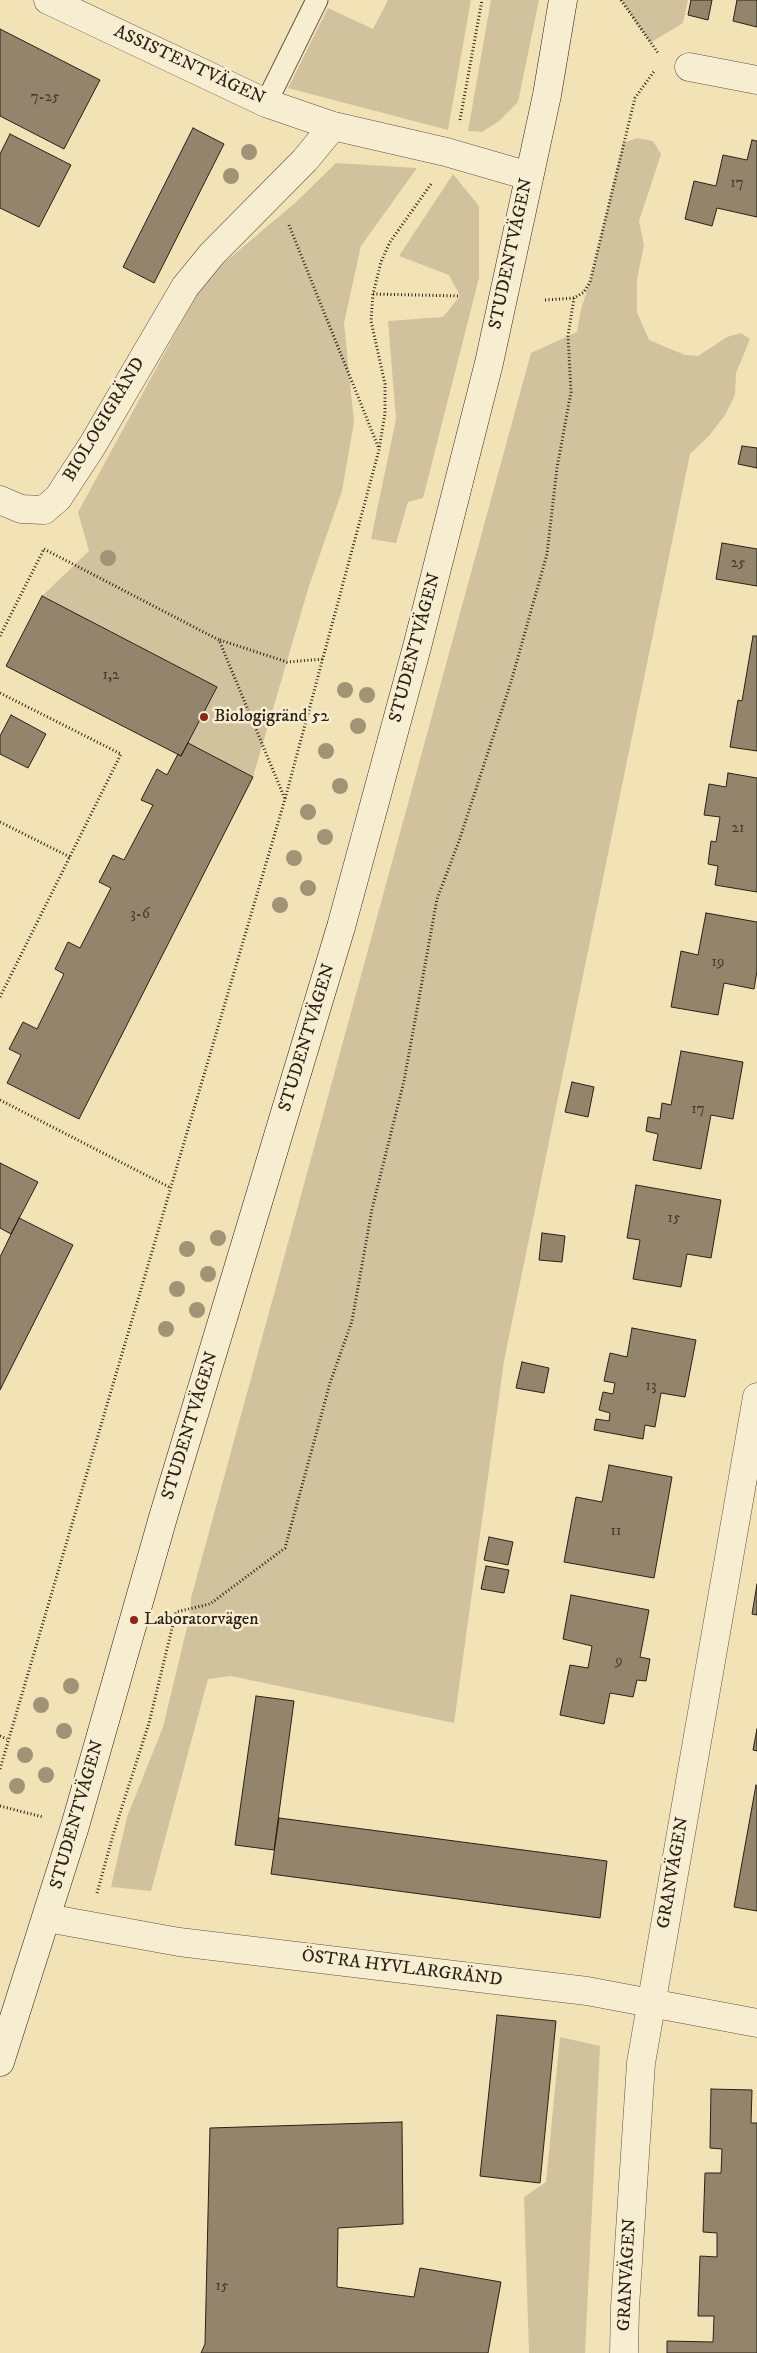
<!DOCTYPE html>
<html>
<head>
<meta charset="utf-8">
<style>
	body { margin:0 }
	canvas { display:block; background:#f2e3b7 }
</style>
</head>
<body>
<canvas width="757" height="2353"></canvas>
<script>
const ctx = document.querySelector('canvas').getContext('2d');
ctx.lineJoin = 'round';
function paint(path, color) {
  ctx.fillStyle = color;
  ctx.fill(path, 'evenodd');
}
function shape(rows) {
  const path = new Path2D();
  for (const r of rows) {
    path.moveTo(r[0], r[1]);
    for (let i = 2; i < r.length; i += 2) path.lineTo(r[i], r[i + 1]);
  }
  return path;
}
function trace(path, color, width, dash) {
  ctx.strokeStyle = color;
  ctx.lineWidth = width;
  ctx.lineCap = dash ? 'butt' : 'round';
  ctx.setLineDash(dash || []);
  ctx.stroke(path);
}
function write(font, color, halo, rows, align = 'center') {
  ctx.font = font + ' "IM FELL DW Pica",serif';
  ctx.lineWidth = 5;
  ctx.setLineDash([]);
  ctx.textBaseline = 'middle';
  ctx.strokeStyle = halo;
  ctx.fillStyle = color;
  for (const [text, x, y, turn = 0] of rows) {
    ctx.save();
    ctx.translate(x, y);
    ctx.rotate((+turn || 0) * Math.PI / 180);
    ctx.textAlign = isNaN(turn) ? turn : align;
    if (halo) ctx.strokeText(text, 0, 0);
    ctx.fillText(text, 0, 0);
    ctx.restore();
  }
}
const green = shape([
	[388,0,471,0,448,130,288,88,328,8,373,29],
	[491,0,539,0,518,102,499,121,482,132,468,131],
	[621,0,688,0,683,23,650,43],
	[637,138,653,141,661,154,639,221,644,245,637,279,637,312,649,340,685,355,698,356,727,337,741,333,750,339,736,373,735,395,725,415,709,436,690,454,504,1361,454,1723,231,1676,208,1679,151,1891,111,1887,127,1817,163,1727,190,1615,191,1598,531,353,577,332,581,309,590,282,623,143],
	[336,163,417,168,361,246,344,323,354,422,342,491,309,586,253,777,188,743,217,687,42,596,89,551,78,512,205,279,295,203],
	[453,174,479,206,479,278,423,498,408,502,396,543,371,539,396,419,388,321,443,317,460,296,449,275,399,256],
	[560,2037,600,2046,585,2353,529,2353,524,2197,546,2182]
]);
const building = shape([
	[691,0,712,0,708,20,688,15,691,0],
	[737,0,757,0,757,27,733,21,737,0],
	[0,29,100,80,64,149,0,116,0,29],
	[193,128,224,144,154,283,123,267,193,128],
	[10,134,71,165,39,227,0,208,0,154,10,134],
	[752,140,757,141,757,217,717,208,712,226,685,219,694,181,716,186,723,155,747,160,752,140],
	[742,446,757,448,757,468,738,464,742,446],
	[722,543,757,549,757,586,716,579,722,543],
	[42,596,217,687,181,756,6,666,42,596],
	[753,636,757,636,757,751,730,747,738,700,742,701,753,636],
	[11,715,46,734,28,768,0,754,0,736,11,715],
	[188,743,253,777,79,1119,7,1083,21,1055,9,1049,23,1022,37,1029,64,974,55,969,68,942,80,948,111,888,99,882,113,855,124,860,153,805,141,800,157,769,167,775,178,754,181,756,188,743],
	[728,773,757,778,757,892,715,885,718,866,708,864,711,841,716,842,720,817,704,815,709,784,726,787,728,773],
	[706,913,757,922,757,971,754,989,724,983,718,1015,671,1007,681,951,698,955,706,913],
	[681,1051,743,1062,733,1119,711,1115,701,1169,653,1160,658,1134,646,1131,648,1117,660,1119,662,1103,671,1105,681,1051],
	[572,1082,594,1087,588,1117,565,1112,572,1082],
	[0,1163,38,1182,11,1234,0,1228,0,1163],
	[636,1185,721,1200,711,1258,687,1254,681,1287,633,1279,640,1240,627,1238,636,1185],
	[19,1218,73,1245,0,1390,0,1257,19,1218],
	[542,1233,565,1236,562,1262,539,1260,542,1233],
	[632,1328,696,1340,685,1397,661,1393,655,1427,645,1425,643,1439,594,1430,596,1419,609,1421,610,1413,599,1410,603,1392,613,1394,615,1383,604,1381,610,1353,627,1357,632,1328],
	[522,1362,549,1368,544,1393,516,1388,522,1362],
	[609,1465,672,1477,654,1578,564,1562,576,1497,602,1502,609,1465],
	[489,1537,513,1542,508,1565,484,1560,489,1537],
	[486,1566,509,1570,504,1593,481,1589,486,1566],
	[757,1584,757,1615,752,1614,757,1584],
	[571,1595,649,1610,640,1657,650,1659,646,1681,637,1680,633,1697,610,1693,604,1724,560,1715,570,1665,588,1668,592,1646,563,1639,571,1595],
	[256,1696,294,1701,274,1850,235,1845,256,1696],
	[757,1729,757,1751,753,1750,757,1729],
	[756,1785,757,1786,757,1911,734,1907,756,1785],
	[279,1818,607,1861,600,1918,271,1874,279,1818],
	[497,2015,556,2021,540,2183,480,2176,497,2015],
	[711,2089,752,2090,751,2123,757,2123,757,2353,667,2353,667,2341,713,2342,714,2316,698,2316,700,2256,717,2257,717,2233,703,2232,705,2173,721,2173,722,2149,710,2148,711,2089],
	[402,2122,403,2224,338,2228,337,2287,414,2297,420,2268,501,2282,488,2353,201,2353,205,2344,210,2128,402,2122]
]);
const path = shape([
	[621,0,658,53],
	[460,120,482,0],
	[289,225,379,449],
	[373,294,460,296],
	[545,300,574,298,584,292,590,282,635,98,655,70],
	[44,549,219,640,285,799],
	[0,636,44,549],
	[220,640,287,662,324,659],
	[0,693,121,754,0,997],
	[0,822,70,857],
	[0,1100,171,1188],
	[0,1736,7,1739],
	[0,1769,285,799,379,450,385,413,385,384,371,321,373,294,381,262,390,242,431,184],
	[0,1806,43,1817],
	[97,1893,113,1835,149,1723,176,1612,210,1604,285,1548,330,1383,352,1321,372,1209,404,1081,437,899,459,841,511,682,547,554,557,468,571,392,568,336,574,298]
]);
const lane = shape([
	[266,103,317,0]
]);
const street = shape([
	[48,0,266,103,333,126,446,152,529,176],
	[689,67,757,80],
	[0,500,21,509,44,510,58,498,92,446,185,287,212,254,305,160,333,126],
	[47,1918,179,1942,587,1991,757,2023],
	[624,2353,625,2307,641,2063,757,1397]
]);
const secondary = shape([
	[0,2062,75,1826,164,1514,341,927,417,647,489,363,547,95,563,0]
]);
const trees = [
	[249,152],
	[231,176],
	[108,558],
	[345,690],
	[367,695],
	[358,726],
	[326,751],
	[340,786],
	[308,812],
	[325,837],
	[294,858],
	[308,888],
	[280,905],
	[218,1238],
	[187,1249],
	[208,1274],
	[177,1289],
	[197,1310],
	[166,1329],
	[71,1686],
	[41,1705],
	[64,1731],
	[25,1755],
	[46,1775],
	[17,1786]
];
const markers = [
	[204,717,5,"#8f2418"],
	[134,1620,5,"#8f2418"]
];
const numberNames = [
	["7-25",45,98],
	["17",737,184],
	["25",738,564],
	["1,2",111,676],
	["21",738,829],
	["3-6",140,915],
	["19",718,963],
	["17",698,1110],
	["15",674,1219],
	["13",651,1387],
	["11",616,1532],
	["9",619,1662],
	["15",222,2287]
];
const streetNames = [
	["ASSISTENTVÄGEN",189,66,25],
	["STUDENTVÄGEN",512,254,-78],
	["BIOLOGIGRÄND",105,420,-59],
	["STUDENTVÄGEN",416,648,-75],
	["STUDENTVÄGEN",308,1038,-73],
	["STUDENTVÄGEN",191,1426,-73],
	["STUDENTVÄGEN",78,1815,-74],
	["GRANVÄGEN",674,1873,-80],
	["ÖSTRA HYVLARGRÄND",402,1969,7],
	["GRANVÄGEN",628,2275,-87]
];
const poiNames = [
	["Biologigränd 52",214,717],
	["Laboratorvägen",144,1620]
];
paint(green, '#d0c29c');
paint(building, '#93856b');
trace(building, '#2c2018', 1);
trace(lane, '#5e5140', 23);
trace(street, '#5e5140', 29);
trace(secondary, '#2c2018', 29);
trace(path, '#2c2018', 3, [1, 2.5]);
trace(lane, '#f7edd0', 21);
trace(street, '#f7edd0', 28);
trace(secondary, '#f7edd0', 28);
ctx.fillStyle = '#a09376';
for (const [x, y] of trees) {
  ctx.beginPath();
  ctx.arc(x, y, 8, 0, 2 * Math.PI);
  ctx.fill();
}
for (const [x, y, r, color] of markers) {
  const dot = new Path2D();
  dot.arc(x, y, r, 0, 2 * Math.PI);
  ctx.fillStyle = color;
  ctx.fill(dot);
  trace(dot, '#f7edd0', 2);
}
write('15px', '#46392d', null, numberNames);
write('18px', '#2c2018', '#f7edd0', streetNames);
write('18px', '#2c2018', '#f7edd0', poiNames, 'left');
</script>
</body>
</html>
